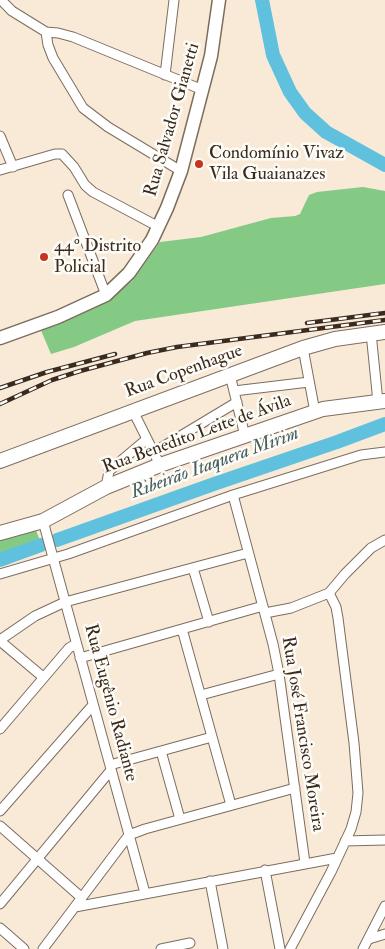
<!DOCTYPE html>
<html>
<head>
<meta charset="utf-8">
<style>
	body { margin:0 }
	canvas { display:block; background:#f8ead7 }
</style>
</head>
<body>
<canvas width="385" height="949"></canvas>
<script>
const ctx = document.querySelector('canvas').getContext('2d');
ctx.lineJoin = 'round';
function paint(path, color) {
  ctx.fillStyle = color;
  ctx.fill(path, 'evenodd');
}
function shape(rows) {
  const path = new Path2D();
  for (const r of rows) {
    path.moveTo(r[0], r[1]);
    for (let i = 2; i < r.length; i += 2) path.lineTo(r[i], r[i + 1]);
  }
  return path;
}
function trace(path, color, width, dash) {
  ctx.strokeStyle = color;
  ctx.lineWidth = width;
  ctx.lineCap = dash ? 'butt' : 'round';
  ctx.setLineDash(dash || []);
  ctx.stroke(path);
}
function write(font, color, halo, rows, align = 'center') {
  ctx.font = font + ' "IM FELL Double Pica",serif';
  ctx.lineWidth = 5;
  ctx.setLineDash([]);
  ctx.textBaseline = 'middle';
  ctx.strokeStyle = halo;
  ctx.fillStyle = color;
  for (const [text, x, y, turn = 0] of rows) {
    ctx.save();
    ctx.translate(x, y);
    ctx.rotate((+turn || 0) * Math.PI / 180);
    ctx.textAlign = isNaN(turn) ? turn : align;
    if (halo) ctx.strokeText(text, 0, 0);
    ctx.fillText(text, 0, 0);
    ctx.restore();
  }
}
const green = shape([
	[363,187,385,191,385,284,135,321,74,347,51,354,40,328,108,300,132,281,160,242,201,237,271,218,295,216,300,214,309,195,317,192],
	[35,528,41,543,0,558,0,538]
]);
const river = shape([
	[262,0,273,55,290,92,305,113,326,132,385,165],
	[57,540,214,484,337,442,385,424],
	[0,560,41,545]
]);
const street = shape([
	[1,0,12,11,46,32,58,33,73,37,203,90],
	[46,32,48,45,53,58,83,108,108,127,181,171],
	[165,75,174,0],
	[0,136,13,167],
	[0,170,55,154,62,154,74,167,85,185,93,192,159,227],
	[68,195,106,295],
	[371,333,378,402],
	[303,348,315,412],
	[230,375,245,436],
	[234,391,309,382],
	[133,411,160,465],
	[154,452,237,402],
	[106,487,109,471,147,439],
	[233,495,273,644,279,674,305,863],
	[43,521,145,893],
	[193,568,209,622],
	[0,574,68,554,233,495,361,455,385,452],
	[265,613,291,608,329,593,345,574,371,548,385,540],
	[182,629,231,805],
	[0,640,35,616,65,602,248,553],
	[0,641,43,677],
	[80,658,263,606],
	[201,695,279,674],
	[0,729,69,648,76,644],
	[161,751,180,819],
	[110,765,212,737],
	[0,811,93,705],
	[0,826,82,898],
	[345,841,385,840],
	[265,870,280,949],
	[210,881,223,949],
	[0,904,111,770],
	[75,907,337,858],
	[0,928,24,949],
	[369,939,385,934],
	[43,949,129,835,145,829,295,788],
	[161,949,190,943],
	[290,949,331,872,351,829,356,812,358,793,354,743,338,618,336,607,329,593],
	[363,949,385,906]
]);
const secondary = shape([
	[0,338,58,317,106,295,129,273,152,240,167,208,181,171,211,56,219,0]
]);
const primary = shape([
	[0,461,303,348,335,339,385,332],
	[0,533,43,521,106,487,160,465,323,409,385,401]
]);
const rail = shape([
	[307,323,385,313],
	[0,388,47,372,115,354],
	[0,404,52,380,80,371,147,353,177,347,385,320]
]);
const markers = [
	[199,164,5,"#c8321e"],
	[44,257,5,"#c8321e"]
];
const streetNames = [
	["Rua Salvador Gianetti",173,120,-74],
	["Rua Copenhague",184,372,-20],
	["Rua Benedito Leite de Ávila",197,435,-20],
	["Rua Eugênio Radiante",110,703,75],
	["Rua José Francisco Moreira",302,734,81]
];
const poiNames = [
	["Condomínio Vivaz",209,154],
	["Vila Guaianazes",209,175],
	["44º Distrito",54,247],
	["Policial",54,268]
];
const waterNames = [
	["Ribeirão Itaquera Mirim",215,464,-20]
];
paint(green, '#84ca85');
trace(river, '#60c1de', 14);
trace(street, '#7d6d5f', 11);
trace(secondary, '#7d6d5f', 15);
trace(primary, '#7d6d5f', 16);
trace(street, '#fff', 9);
trace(secondary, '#fff', 12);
trace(primary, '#fff', 14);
trace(rail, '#3b2a1e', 4.5);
trace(rail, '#fdfcf7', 2.5, [8]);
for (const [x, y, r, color] of markers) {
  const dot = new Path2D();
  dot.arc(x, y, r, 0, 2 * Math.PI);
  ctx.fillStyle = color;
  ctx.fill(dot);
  trace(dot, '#fdfcf7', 2);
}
write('18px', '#3b2a1e', '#fdfcf7', streetNames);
write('18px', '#3b2a1e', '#fdfcf7', poiNames, 'left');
write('italic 19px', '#485f61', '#fdfcf7', waterNames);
</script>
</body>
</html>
